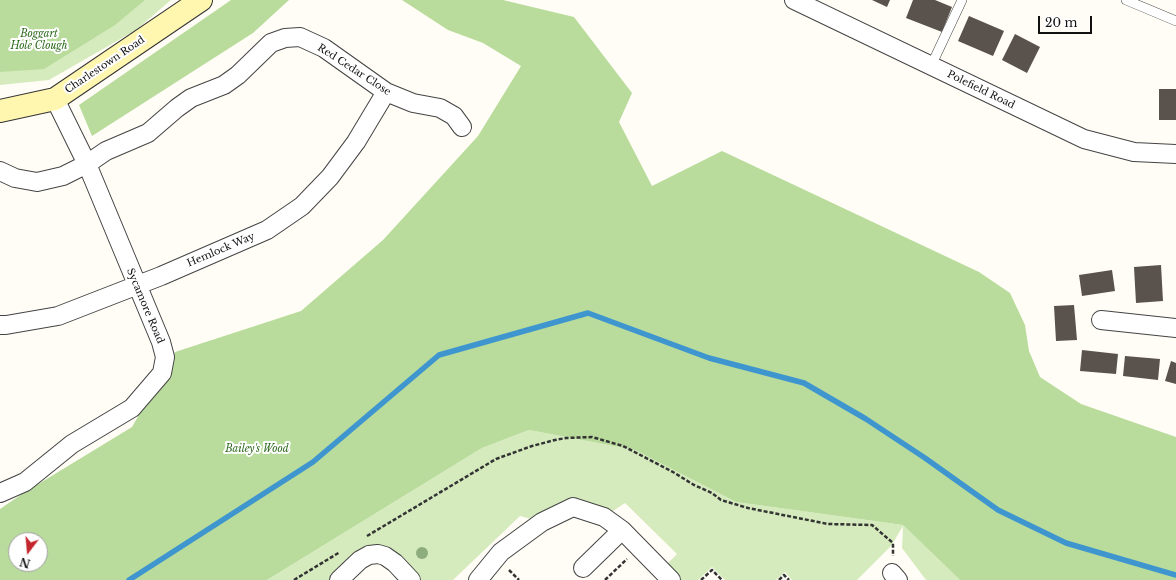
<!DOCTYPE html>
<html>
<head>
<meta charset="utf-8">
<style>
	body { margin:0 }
	#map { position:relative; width:1176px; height:580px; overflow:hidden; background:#fffdf5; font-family:"Libre Baskerville",serif }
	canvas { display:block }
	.north { position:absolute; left:8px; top:532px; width:40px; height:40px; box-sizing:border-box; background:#fff; border:1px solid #a0a0a0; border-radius:50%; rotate:196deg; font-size:11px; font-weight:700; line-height:16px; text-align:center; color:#111 }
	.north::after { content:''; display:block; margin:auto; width:14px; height:18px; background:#c4262e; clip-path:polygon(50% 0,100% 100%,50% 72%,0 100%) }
	.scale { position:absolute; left:1038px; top:16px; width:54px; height:18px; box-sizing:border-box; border:2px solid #111; border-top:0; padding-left:5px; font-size:12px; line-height:14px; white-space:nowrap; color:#111; -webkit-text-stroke:3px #fff; paint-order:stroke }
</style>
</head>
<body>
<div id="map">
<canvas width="1176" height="580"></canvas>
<div class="north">N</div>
<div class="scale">20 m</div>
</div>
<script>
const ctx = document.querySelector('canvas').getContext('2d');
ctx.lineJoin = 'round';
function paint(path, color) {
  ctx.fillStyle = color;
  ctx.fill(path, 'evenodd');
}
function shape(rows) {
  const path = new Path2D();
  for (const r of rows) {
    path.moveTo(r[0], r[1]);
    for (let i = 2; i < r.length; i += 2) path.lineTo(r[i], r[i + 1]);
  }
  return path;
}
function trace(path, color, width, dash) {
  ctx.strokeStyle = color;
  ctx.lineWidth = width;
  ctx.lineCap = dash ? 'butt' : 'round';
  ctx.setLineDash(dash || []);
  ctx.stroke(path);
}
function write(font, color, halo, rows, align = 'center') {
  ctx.font = font + ' "Libre Baskerville",serif';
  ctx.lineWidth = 4;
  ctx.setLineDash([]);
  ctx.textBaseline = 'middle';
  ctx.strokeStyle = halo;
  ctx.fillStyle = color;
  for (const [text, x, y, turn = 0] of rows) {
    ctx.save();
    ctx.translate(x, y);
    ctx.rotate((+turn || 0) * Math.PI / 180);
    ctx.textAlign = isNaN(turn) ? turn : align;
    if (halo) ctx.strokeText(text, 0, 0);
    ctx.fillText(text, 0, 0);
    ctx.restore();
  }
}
const green = shape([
	[0,0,171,0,136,30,49,80,0,85],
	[529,430,635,450,736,502,903,525,960,580,926,580,902,548,903,526,891,546,857,580,792,580,785,572,776,580,725,580,712,567,698,580,678,580,664,567,677,554,625,503,613,511,608,511,561,503,549,508,537,518,531,519,520,516,453,580,417,580,390,553,333,580,267,580,482,448]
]);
const forest = shape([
	[0,0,145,0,115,25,44,69,0,72],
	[231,0,289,0,253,33,92,136,79,105],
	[402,0,503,0,574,17,632,93,619,122,652,186,722,151,979,272,1010,293,1025,325,1029,351,1040,377,1081,404,1176,437,1176,580,960,580,903,525,736,502,635,450,529,430,482,448,267,580,0,580,0,509,22,494,132,427,175,352,301,311,383,240,478,136,521,66,483,43,448,30],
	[16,540,40,540,40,564,16,564]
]);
const stream = shape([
	[129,580,313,462,439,355,588,313,709,358,804,383,866,419,925,458,998,510,1066,543,1176,575]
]);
const building = shape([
	[872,0,890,0,887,7],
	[913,0,935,0,952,7,942,32,906,18],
	[969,16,1004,31,993,56,958,41],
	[1015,34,1040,47,1027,73,1002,60],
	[1159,89,1176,89,1176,120,1159,120],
	[1161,265,1163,301,1136,303,1134,267],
	[1112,270,1115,291,1082,296,1079,275],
	[1074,305,1077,340,1056,341,1054,306],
	[1082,350,1118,354,1116,374,1080,371],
	[1125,356,1160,359,1158,380,1123,376],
	[1171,361,1176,363,1176,384,1165,381]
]);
const path = shape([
	[367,536,496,459,532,446,555,440,566,438,592,437,623,446,673,472,694,485,712,493,721,500,748,508,828,524,872,525,893,543,893,556],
	[509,570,519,580],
	[294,580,340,552],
	[605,580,627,559],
	[701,580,712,570,722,580],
	[779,580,784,575,789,580]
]);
const lane = shape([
	[1126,0,1176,21],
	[931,66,962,0]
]);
const street = shape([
	[794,0,1084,139,1134,152,1176,154],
	[0,171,15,178,37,182,63,176,87,164,106,151,148,133,177,108,191,98,224,85,238,75,271,43,285,38,300,37,324,48,386,92,413,103,440,108,454,116,462,127],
	[1101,320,1176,328],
	[0,325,6,325,58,316,161,276,267,230,302,206,330,177,356,142,386,92],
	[0,493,25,482,72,444,132,408,162,373,165,357,161,342,87,164,55,99],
	[583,568,622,530],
	[892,573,898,580],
	[339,580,360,560,369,555,378,554,385,556,395,563,411,580],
	[478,580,501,552,542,522,573,507,604,517,622,530,671,580]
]);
const secondary = shape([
	[0,111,55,99,201,0]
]);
const trees = [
	[422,553]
];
const parkNames = [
	["Boggart",39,34],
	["Hole Clough",39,46],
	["Bailey's Wood",257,449]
];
const streetNames = [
	["Charlestown Road",105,65,-34],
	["Red Cedar Close",354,70,33],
	["Polefield Road",981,90,26],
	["Hemlock Way",221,250,-23],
	["Sycamore Road",145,306,67]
];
paint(green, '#d5ebbd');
paint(forest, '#b9dc9c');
trace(stream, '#3f96cf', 5.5);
paint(building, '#5a524d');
trace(lane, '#444', 10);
trace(street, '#444', 20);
trace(secondary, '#333', 24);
trace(path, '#333', 2.5, [4, 2]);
trace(lane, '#fff', 9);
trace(street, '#fff', 18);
trace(secondary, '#fff6b0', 22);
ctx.fillStyle = '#8dad7f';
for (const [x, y] of trees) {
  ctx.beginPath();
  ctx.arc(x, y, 6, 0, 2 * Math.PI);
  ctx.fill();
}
write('italic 10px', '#2f6b1f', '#fff', parkNames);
write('10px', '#111', '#fff', streetNames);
</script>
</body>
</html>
